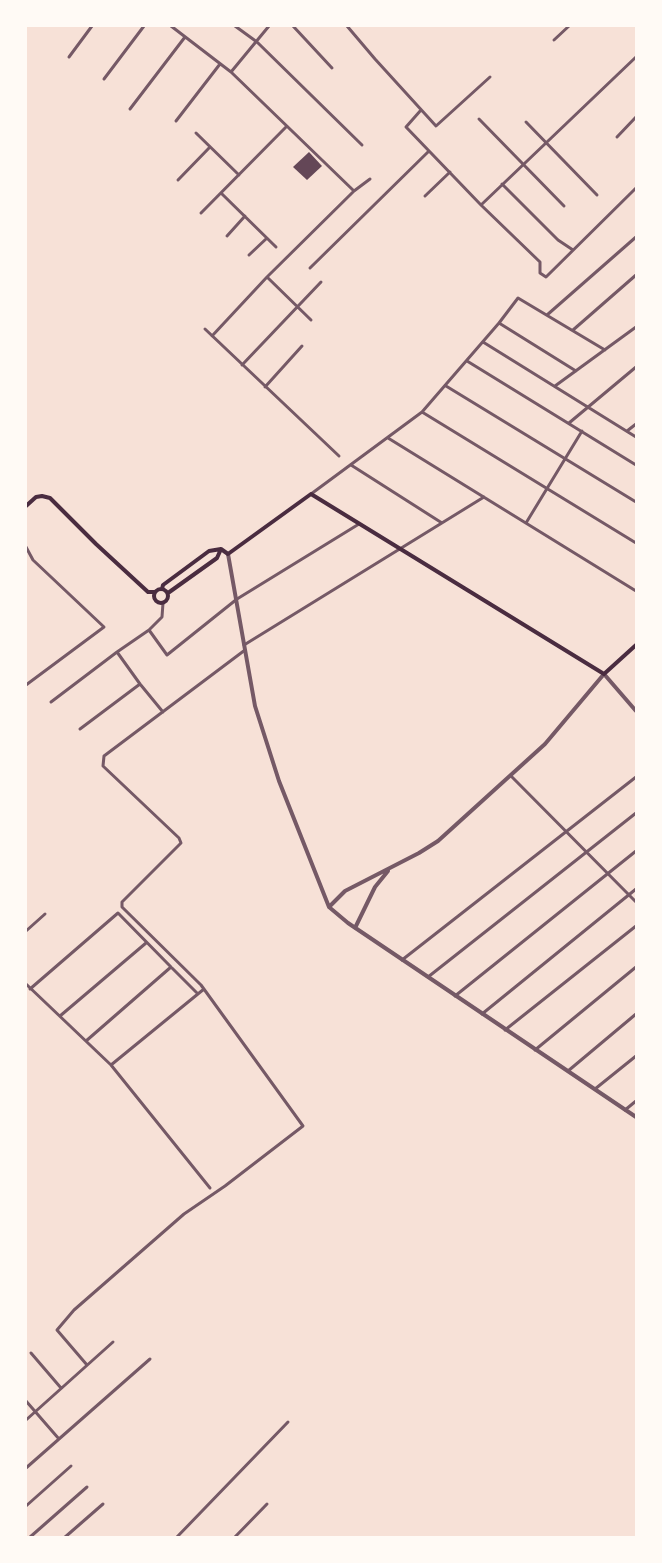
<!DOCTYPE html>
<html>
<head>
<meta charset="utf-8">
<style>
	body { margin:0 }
	#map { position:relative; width:662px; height:1563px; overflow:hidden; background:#f7e1d7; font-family:"Fira Sans Condensed",sans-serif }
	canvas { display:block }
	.frame { position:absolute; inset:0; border:27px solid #fffaf5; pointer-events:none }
</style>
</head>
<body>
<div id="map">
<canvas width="662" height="1563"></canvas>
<div class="frame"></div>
</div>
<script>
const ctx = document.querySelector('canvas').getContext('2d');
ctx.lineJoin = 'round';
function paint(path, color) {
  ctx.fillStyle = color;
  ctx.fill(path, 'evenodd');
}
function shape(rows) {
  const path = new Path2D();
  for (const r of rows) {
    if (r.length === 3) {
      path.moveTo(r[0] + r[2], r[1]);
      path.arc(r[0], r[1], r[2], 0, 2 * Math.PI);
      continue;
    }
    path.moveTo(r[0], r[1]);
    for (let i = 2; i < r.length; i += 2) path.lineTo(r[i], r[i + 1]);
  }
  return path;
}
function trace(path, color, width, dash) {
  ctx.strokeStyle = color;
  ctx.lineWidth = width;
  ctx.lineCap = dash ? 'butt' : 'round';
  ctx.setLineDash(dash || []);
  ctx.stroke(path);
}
const building = shape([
	[309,152,322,166,307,180,293,167]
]);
const minor = shape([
	[171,26,231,72,269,26],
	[235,26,257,42,362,145],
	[293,26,332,68],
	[347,26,375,59,436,126,490,77],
	[554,40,569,26],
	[69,57,92,26],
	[231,72,354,191],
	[104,79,144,26],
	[130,109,185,37],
	[421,110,406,127,481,205,636,57],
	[479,119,564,206],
	[176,121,220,64],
	[526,122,597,195],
	[196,133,239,175],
	[617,137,636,117],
	[178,180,210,147],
	[502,184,558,240,573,250],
	[221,193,276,247],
	[425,196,450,172],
	[481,205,540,262,540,273,546,277,636,188],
	[201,213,287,126],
	[227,236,245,216],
	[249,255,267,238],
	[310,268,429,151],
	[547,315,636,237],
	[311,320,267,277,354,191,370,179],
	[499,323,518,298,605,350],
	[205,329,339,456],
	[573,330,636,275],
	[212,336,267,277],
	[483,342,636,437],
	[467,361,636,465],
	[242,365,321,282],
	[446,386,636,502],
	[555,386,636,327],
	[265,387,302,346],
	[422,412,636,543],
	[569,423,636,367],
	[627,431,636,424],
	[388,438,636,591],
	[351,465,442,523],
	[311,494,422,412,499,323,576,371],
	[526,523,582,431],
	[26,547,33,560,104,627,26,685],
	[149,630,167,655,237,599,359,524],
	[244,645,484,497],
	[117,652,140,684,163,712],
	[51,702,117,652,149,630,162,617,163,603],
	[80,729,140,684],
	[511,776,636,902],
	[26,931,45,914],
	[402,960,636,777],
	[172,968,198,994],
	[428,977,636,813],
	[26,984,111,1065,210,1188],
	[30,989,118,913,171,967,86,1041],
	[455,996,636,851],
	[482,1014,636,889],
	[60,1016,146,943],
	[505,1030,636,926],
	[535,1050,636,967],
	[111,1065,204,989],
	[568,1071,636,1014],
	[595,1089,636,1056],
	[625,1110,636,1101],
	[31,1353,61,1388],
	[87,1365,57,1330,74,1310,184,1214,225,1186,303,1126,201,985,122,907,122,902,181,843,179,838,103,766,104,756,245,650],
	[26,1401,59,1439],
	[26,1420,113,1342],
	[26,1468,150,1359],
	[26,1506,71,1466],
	[29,1538,87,1487],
	[64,1538,103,1504],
	[176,1538,288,1422],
	[234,1538,267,1504]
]);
const tertiary = shape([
	[228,554,255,706,279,781,329,907,348,923,636,1117],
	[329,907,345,891,419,853,438,841,545,744,604,674,636,711],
	[355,928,375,887,388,871]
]);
const secondary = shape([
	[26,506,36,497,42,496,50,498,96,544,148,592,155,592],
	[221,549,228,554,311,494,604,674,636,645],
	[161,596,7],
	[162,589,163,585,209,551,221,549],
	[168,593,217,558,221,549]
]);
paint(building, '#644757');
trace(minor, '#755966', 3);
trace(tertiary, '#755966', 4);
trace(secondary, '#4a2c40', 4);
</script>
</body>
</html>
